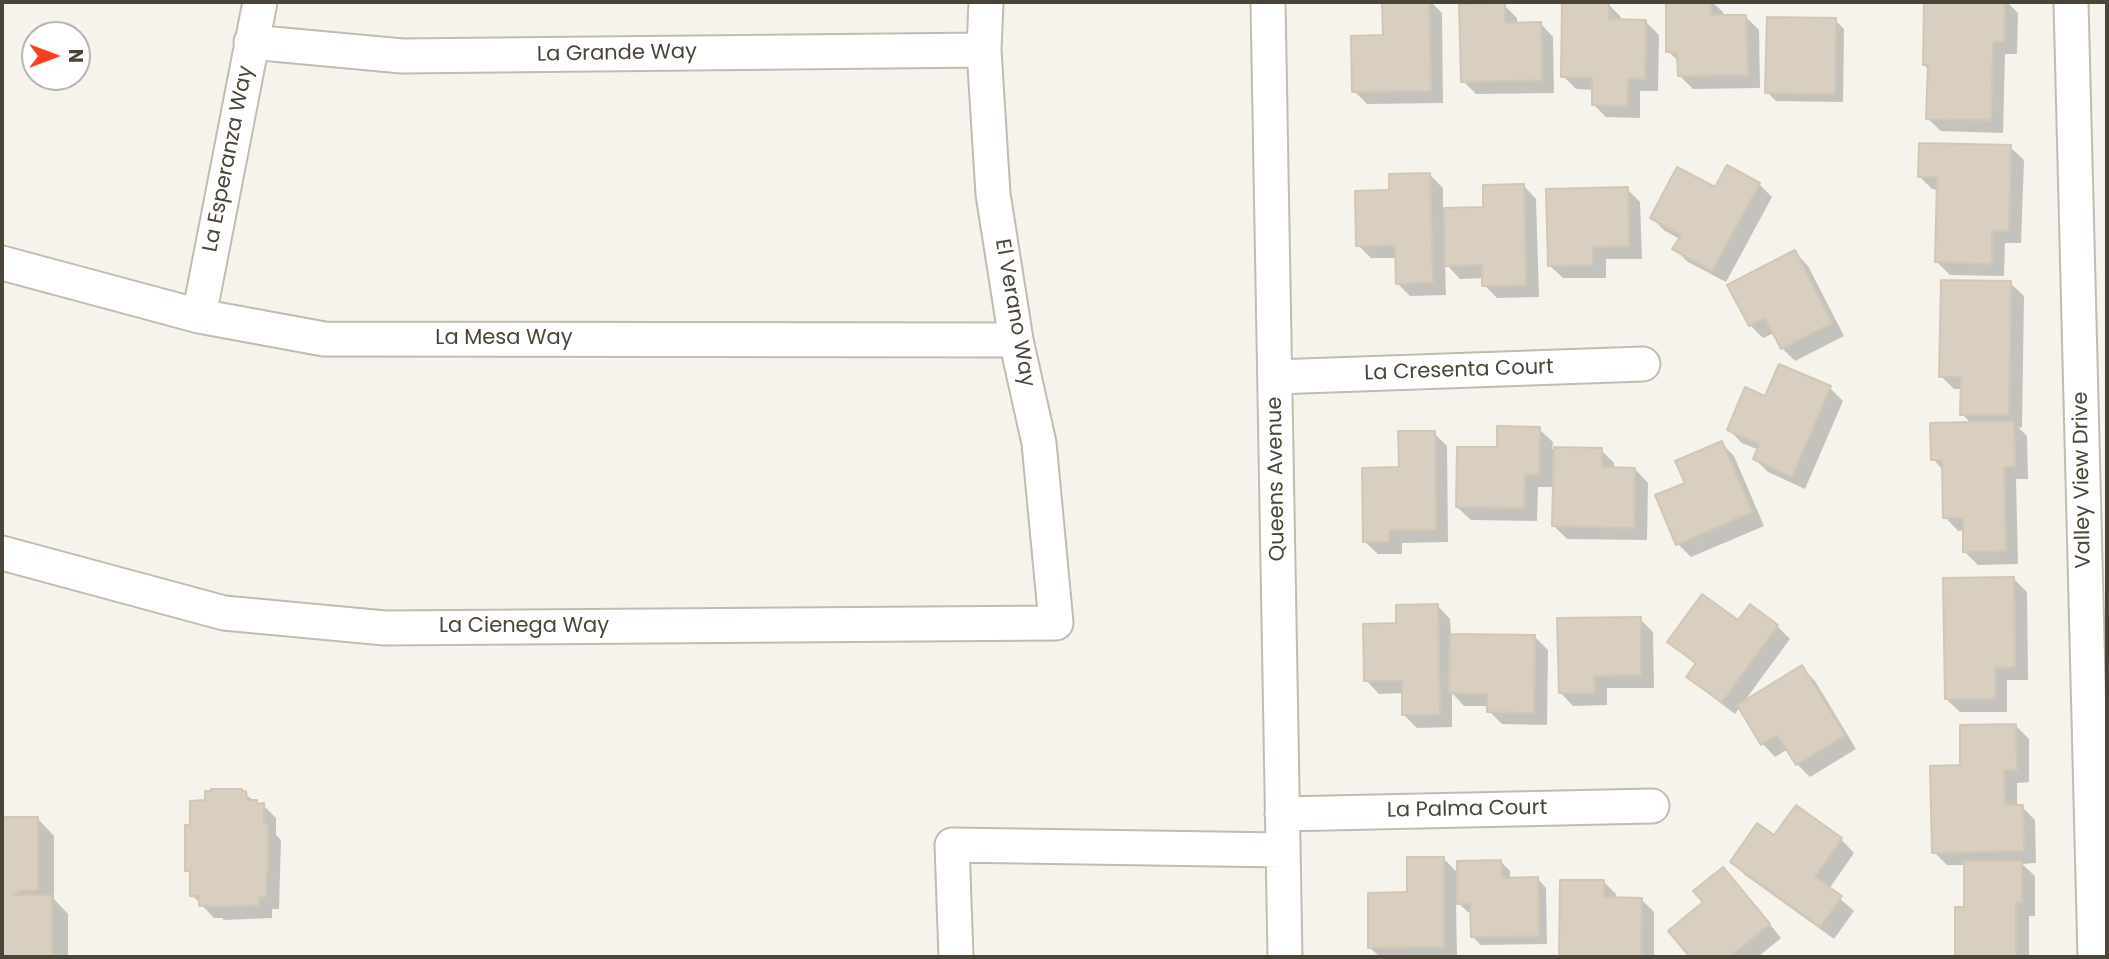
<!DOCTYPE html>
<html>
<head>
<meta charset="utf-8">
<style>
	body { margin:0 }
	#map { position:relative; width:2109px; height:959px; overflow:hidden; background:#f6f3ec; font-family:Poppins,sans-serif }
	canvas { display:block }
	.frame { position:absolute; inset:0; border:4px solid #4b4439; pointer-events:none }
	.north { position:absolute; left:21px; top:21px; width:70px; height:70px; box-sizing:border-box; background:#fff; border:2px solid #b7b4b0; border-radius:50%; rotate:90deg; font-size:19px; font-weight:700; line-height:28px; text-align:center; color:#4b4439 }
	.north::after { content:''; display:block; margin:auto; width:24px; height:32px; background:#fc3f1d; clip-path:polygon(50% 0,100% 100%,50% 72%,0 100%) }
</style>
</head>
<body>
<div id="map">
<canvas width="2109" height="959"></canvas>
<div class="frame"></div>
<div class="north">N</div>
</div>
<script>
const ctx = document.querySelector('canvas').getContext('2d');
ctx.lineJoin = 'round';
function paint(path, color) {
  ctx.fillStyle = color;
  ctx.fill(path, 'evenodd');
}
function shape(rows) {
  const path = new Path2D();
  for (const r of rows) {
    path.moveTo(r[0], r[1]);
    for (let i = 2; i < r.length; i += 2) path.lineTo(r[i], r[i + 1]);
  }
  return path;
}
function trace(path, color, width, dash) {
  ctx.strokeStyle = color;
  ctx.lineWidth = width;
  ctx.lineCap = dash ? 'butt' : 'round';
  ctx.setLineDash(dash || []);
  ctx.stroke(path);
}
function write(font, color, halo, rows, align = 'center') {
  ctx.font = font + ' Poppins,sans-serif';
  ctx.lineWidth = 7;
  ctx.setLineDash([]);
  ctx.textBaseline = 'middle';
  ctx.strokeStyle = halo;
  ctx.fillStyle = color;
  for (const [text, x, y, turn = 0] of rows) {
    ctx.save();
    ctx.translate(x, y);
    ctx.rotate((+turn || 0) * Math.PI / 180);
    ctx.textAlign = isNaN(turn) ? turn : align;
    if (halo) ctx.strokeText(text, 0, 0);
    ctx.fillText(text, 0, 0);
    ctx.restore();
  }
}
const shadow = shape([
	[1384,2,1431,2,1442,13,1443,103,1367,104,1354,91,1385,37],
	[1667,2,1712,2,1723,12,1723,17,1746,17,1759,30,1760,88,1693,89,1679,75,1679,62,1668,51],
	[1926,2,2007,2,2018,13,2017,54,2005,54,2003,133,1941,131,1927,118,1929,70,1924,65],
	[1608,4,1621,17,1621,21,1646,22,1659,35,1658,91,1640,91,1640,118,1606,117,1593,104,1594,90,1576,89,1563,76],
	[1504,5,1517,18,1517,24,1540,23,1553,37,1554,93,1476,94,1463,81],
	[1835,20,1844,29,1843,102,1776,101,1767,92],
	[2010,147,2024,160,2021,243,2005,243,2004,276,1950,275,1937,262,1939,190,1932,189,1919,176],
	[1430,175,1443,188,1443,209,1485,208,1523,185,1536,199,1539,297,1497,298,1484,285,1484,278,1460,279,1445,263,1446,295,1410,296,1397,283,1397,258,1371,258,1358,245,1391,192],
	[1759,184,1772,197,1726,282,1688,262,1675,249,1680,239,1665,231,1652,218,1715,190],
	[1627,189,1640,202,1642,259,1606,259,1606,278,1563,278,1549,265],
	[1795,252,1808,266,1844,336,1795,361,1782,348,1774,333,1763,338,1750,325],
	[2010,283,2024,296,2022,428,2018,427,2027,436,2028,479,2016,479,2018,564,1978,565,1965,552,1965,530,1958,531,1945,517,1944,471,1933,459,1972,424,1962,414,1962,389,1954,389,1941,376],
	[1830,388,1843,401,1805,489,1768,472,1755,459,1759,450,1742,443,1729,430,1766,398],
	[1539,429,1553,442,1552,449,1601,450,1614,463,1614,469,1635,469,1648,483,1647,540,1567,539,1554,526,1555,487,1538,487,1537,521,1471,520,1457,507,1498,449],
	[1434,433,1447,446,1448,542,1402,543,1402,554,1378,554,1364,541,1401,469],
	[1721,443,1734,456,1764,526,1691,557,1678,544,1687,483],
	[2013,578,2027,592,2028,680,2007,680,2007,712,1960,712,1946,699],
	[1437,605,1450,619,1451,636,1535,637,1548,650,1547,725,1502,724,1489,711,1489,706,1464,706,1452,693,1452,727,1417,728,1404,715,1404,693,1379,694,1366,680,1397,625],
	[1640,619,1653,632,1654,688,1607,688,1607,705,1573,706,1560,692],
	[1739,623,1777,626,1790,639,1743,703,1802,668,1815,681,1856,749,1810,777,1797,764,1788,749,1775,757,1762,743,1740,707,1735,714,1702,689,1689,676,1696,665,1669,642],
	[2016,726,2029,739,2029,782,2017,783,2017,807,2022,807,2035,820,2036,863,2022,864,2035,876,2035,916,2029,916,2029,957,1956,957,1956,909,1966,909,1966,865,1947,865,1934,852,1962,767],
	[244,793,255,802,263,805,276,818,276,835,281,840,279,909,272,909,272,918,224,920,222,918,214,918,192,895,192,875,187,870,192,826],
	[1796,807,1841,839,1854,853,1829,889,1854,911,1834,939,1745,875,1732,862,1775,837],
	[2,818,38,819,54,836,54,899,68,914,68,957,2,957],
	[1443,858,1459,874,1501,862,1510,871,1510,879,1538,879,1546,888,1547,944,1481,945,1472,936,1472,912,1468,912,1456,901,1457,957,1380,957,1370,948,1409,894],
	[1723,869,1736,882,1781,938,1758,957,1692,957,1671,931,1706,903],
	[1561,881,1603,881,1616,894,1616,899,1641,899,1654,912,1654,957,1561,957]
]);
const building = shape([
	[1382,2,1429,2,1431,91,1352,92,1351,36,1383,35,1382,2],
	[1562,2,1609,2,1609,19,1646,20,1645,79,1628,78,1627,106,1592,105,1592,77,1561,77,1562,2],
	[1666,2,1711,2,1711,15,1746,15,1748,75,1678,76,1677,52,1666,52,1666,2],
	[1924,2,2005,2,2004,42,1993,42,1991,120,1926,119,1928,65,1923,65,1924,2],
	[1505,3,1505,23,1541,22,1542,80,1461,82,1459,4,1505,3],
	[1767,17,1836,18,1835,94,1765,93,1767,17],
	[1919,143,2011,145,2009,231,1992,231,1992,264,1935,262,1937,177,1918,177,1919,143],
	[1727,165,1760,183,1712,271,1672,249,1681,235,1650,218,1677,167,1715,187,1727,165],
	[1430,173,1433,282,1396,284,1395,245,1356,246,1355,191,1389,190,1389,174,1430,173],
	[1524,184,1526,285,1482,286,1482,265,1445,266,1444,208,1483,207,1483,185,1524,184],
	[1628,187,1629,246,1593,247,1593,265,1548,266,1546,189,1628,187],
	[1795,250,1832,323,1781,349,1765,318,1749,326,1727,285,1795,250],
	[1941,280,2011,281,2009,415,1960,415,1961,377,1939,377,1941,280],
	[1779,364,1831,386,1792,477,1753,459,1759,444,1727,430,1745,387,1765,396,1779,364],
	[2014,421,2015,467,2004,467,2006,551,1963,552,1963,518,1943,518,1942,460,1931,460,1930,423,2014,421],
	[1497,426,1540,427,1539,475,1525,474,1524,508,1456,507,1457,447,1497,447,1497,426],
	[1398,431,1435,431,1436,530,1389,530,1389,542,1363,542,1362,468,1399,467,1398,431],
	[1722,441,1752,512,1676,545,1655,495,1685,483,1675,461,1722,441],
	[1554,447,1602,448,1602,467,1635,468,1634,528,1552,526,1554,447],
	[2014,577,2015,667,1995,668,1995,699,1945,699,1943,578,2014,577],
	[1702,594,1738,620,1750,604,1778,625,1722,702,1686,677,1696,663,1667,642,1702,594],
	[1438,604,1440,715,1402,715,1402,681,1364,681,1363,624,1396,623,1396,605,1438,604],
	[1641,617,1641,675,1594,676,1595,693,1559,693,1557,618,1641,617],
	[1450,634,1535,635,1534,713,1487,712,1487,694,1449,693,1450,634],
	[1802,665,1845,735,1796,765,1777,735,1761,745,1737,705,1802,665],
	[2016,724,2017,770,2004,770,2005,805,2023,805,2024,851,1932,853,1930,766,1960,765,1960,725,2016,724],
	[211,789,242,789,242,791,246,791,247,800,257,800,257,804,264,803,264,824,268,825,268,871,266,871,266,897,259,897,259,905,209,907,209,905,199,906,199,896,190,896,190,871,185,871,185,825,190,825,190,801,205,800,205,791,211,791,211,789],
	[1796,805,1842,838,1815,877,1842,896,1820,927,1730,862,1757,823,1774,835,1796,805],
	[2,817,38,817,38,890,21,890,13,895,52,895,52,957,2,957,2,817],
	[1407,857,1444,857,1444,947,1368,948,1368,893,1407,892,1407,857],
	[1501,860,1502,878,1538,877,1539,936,1471,937,1470,904,1457,904,1457,861,1501,860],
	[1964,861,2022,861,2022,903,2016,903,2016,957,1955,957,1955,907,1964,907,1964,861],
	[1723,867,1770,924,1729,957,1690,957,1668,931,1703,902,1693,891,1723,867],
	[1560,880,1604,880,1604,897,1642,898,1641,957,1559,957,1560,880]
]);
const minor = shape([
	[1268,2,1285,957],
	[2071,2,2095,957],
	[251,42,402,56,984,50],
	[2,263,199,316,324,339,1016,340],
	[199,316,260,2],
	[1275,377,1643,364],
	[2,553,224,613,385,628,1056,623,1039,443,1016,340,993,194,984,50,986,2],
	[1282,814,1652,806],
	[956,957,952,845,1283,850]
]);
const streetNames = [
	["La Grande Way",617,54,-1],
	["La Esperanza Way",229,159,-79],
	["El Verano Way",1014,313,80],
	["La Mesa Way",504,339],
	["La Cresenta Court",1459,371,-2],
	["Queens Avenue",1277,479,-91],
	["Valley View Drive",2083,480,-91],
	["La Cienega Way",524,627],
	["La Palma Court",1467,810,-1]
];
paint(shadow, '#0003');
paint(building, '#d8cfc1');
trace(building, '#d3c7b4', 2);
trace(minor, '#c2bbae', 37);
trace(minor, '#fff', 33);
write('21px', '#4b4439', '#fff', streetNames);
</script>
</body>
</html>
